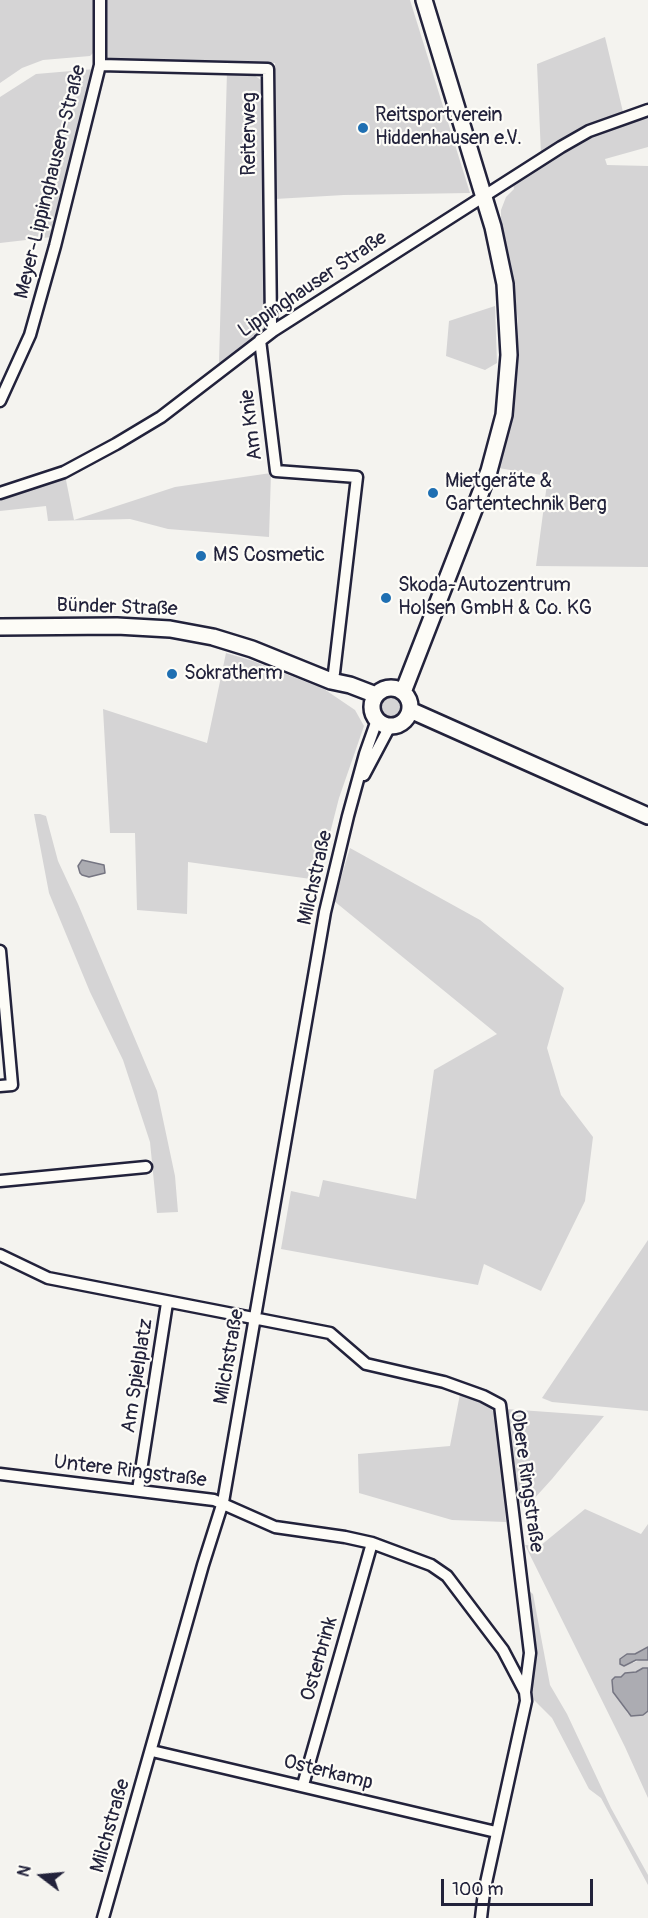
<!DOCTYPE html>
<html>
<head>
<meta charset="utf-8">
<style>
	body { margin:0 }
	#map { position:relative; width:648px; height:1918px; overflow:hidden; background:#f4f3ef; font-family:Pangolin,sans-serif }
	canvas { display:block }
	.north { position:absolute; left:12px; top:1846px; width:60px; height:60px; -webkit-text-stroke:4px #fdfcf7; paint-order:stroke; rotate:286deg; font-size:16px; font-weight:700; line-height:24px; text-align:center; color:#22223b }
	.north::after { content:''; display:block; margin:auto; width:21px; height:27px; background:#22223b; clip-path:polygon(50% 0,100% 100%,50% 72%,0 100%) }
	.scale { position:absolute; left:441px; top:1879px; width:152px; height:27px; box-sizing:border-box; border:3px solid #22223b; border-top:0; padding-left:8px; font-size:18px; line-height:21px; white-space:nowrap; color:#22223b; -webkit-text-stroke:4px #fdfcf7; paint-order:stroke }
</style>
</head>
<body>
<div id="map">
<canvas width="648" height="1918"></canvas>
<div class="north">N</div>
<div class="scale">100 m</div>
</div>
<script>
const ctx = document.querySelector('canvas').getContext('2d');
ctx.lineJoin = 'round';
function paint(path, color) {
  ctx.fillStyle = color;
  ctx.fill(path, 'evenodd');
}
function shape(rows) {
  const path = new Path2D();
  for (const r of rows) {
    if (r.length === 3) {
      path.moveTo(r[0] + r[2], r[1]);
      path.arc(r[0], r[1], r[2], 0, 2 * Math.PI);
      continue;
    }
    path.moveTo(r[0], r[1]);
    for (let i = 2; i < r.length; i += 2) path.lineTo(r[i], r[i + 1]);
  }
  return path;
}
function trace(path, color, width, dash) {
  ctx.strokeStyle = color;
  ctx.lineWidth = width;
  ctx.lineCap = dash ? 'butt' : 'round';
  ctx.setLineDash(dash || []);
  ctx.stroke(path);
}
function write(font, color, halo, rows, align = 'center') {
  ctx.font = font + ' Pangolin,sans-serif';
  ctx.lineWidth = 4.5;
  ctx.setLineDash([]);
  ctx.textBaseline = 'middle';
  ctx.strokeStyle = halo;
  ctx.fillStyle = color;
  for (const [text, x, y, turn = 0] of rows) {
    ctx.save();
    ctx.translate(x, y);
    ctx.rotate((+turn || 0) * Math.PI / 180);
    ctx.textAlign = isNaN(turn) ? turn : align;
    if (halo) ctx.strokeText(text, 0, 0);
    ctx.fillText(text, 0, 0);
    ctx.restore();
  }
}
const green = shape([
	[0,0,96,0,95,51,90,56,43,60,22,68,0,83],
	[104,0,410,0,470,193,344,195,275,199,275,63,197,64,106,59,103,55],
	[605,37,623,112,560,140,541,154,537,64],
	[95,69,52,237,0,243,0,97,36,74],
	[227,71,251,73,261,80,265,330,219,363],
	[648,115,648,147,605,159,607,165,648,166,648,567,536,566,548,476,498,468,514,408,518,322,511,264,501,220,501,210,506,197,514,189,513,184,543,164,589,136],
	[495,306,497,363,485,370,446,356,449,321],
	[271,473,269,537,168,529,130,519,48,521,46,506,0,511,0,497,65,475,74,520,175,487],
	[226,653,253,661,324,689,355,710,364,726,339,798,318,880,188,862,187,914,137,910,135,833,110,833,103,709,207,743],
	[391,707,11],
	[34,814,40,814,46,816,58,861,78,904,157,1091,175,1176,178,1212,157,1213,150,1142,123,1060,90,992,49,893],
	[350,848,480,920,564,988,547,1048,561,1095,593,1137,585,1201,541,1291,484,1264,478,1285,281,1249,291,1191,319,1197,323,1180,416,1199,434,1070,497,1034,334,901],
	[648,1240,648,1411,552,1402,542,1398],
	[460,1394,478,1399,490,1407,498,1418,506,1522,452,1520,359,1493,358,1454,450,1446],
	[506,1409,604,1416,552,1479,532,1501,525,1505,520,1503],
	[585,1509,641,1534,648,1524,648,1647,635,1654,633,1663,642,1659,648,1660,648,1668,643,1668,636,1672,625,1673,625,1709,628,1714,643,1715,648,1711,648,1798,625,1747,525,1545,540,1546],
	[529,1591,533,1594,550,1685,567,1714,611,1808,648,1875,648,1885,601,1798,589,1789,552,1718,529,1695]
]);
const water = shape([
	[82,860,104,865,105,873,89,877,82,875,80,873,78,866,82,860],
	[648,1647,648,1660,636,1660,624,1666,620,1664,620,1659,627,1654,635,1654,648,1647],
	[643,1668,648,1668,648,1711,643,1715,631,1716,613,1692,612,1680,615,1677,621,1677,625,1673,636,1672,643,1668]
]);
const street = shape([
	[100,65,268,69,271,324,273,331],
	[260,340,276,471,357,477,334,673,331,681],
	[0,401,30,335,55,246,100,65,100,0],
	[0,493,64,472,116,444,161,417,273,331,561,147,589,131,648,110],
	[364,775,390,726],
	[0,951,12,1085,0,1086],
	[0,1181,146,1167],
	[0,1255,48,1278,330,1333,366,1364,444,1382,483,1396,500,1405,530,1653,525,1692],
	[0,1474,214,1500,275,1527,345,1537,372,1543,431,1565,447,1576,503,1650,525,1692,526,1701,484,1892,481,1918],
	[138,1490,167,1303],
	[152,1751,496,1832],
	[303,1785,372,1543],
	[103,1918,203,1565,223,1502,325,912,348,816,365,754,377,720]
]);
const secondary = shape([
	[0,627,117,626,170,629,213,637,252,649,331,681,350,685,376,695],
	[391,707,19],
	[403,692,489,471,504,415,509,355,505,284,493,227,424,0],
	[410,710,648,816]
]);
const markers = [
	[363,128,6,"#1f6fb2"],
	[433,493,6,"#1f6fb2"],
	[201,556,6,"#1f6fb2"],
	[386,598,6,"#1f6fb2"],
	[172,674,6,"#1f6fb2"]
];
const poiNames = [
	["Reitsportverein",375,116],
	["Hiddenhausen e.V.",375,139],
	["Mietgeräte &",445,482],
	["Gartentechnik Berg",445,505],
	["MS Cosmetic",213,556],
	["Skoda-Autozentrum",398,586],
	["Holsen GmbH & Co. KG",398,609],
	["Sokratherm",184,674]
];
const streetNames = [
	["Reiterweg",250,134,-90],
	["Meyer-Lippinghausen-Straße",51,182,-76],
	["Lippinghauser Straße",313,285,-34],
	["Am Knie",252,425,-97],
	["Bünder Straße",117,608,2],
	["Milchstraße",316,878,-77],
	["Milchstraße",230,1357,-80],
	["Am Spielplatz",138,1376,-81],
	["Untere Ringstraße",130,1472,7],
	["Obere Ringstraße",526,1481,82],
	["Osterbrink",320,1659,-74],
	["Osterkamp",328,1773,14],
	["Milchstraße",111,1826,-74]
];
paint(green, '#d5d4d5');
paint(water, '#acacb2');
trace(water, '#757582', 1.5);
trace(street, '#22223b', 15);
trace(secondary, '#22223b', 20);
trace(street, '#fdfcf7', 10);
trace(secondary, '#fdfcf7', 15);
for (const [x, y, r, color] of markers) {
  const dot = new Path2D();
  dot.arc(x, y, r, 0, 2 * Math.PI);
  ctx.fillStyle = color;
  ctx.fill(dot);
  trace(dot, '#fdfcf7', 2);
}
write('20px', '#22223b', '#fdfcf7', poiNames, 'left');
write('20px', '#22223b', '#fdfcf7', streetNames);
</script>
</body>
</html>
